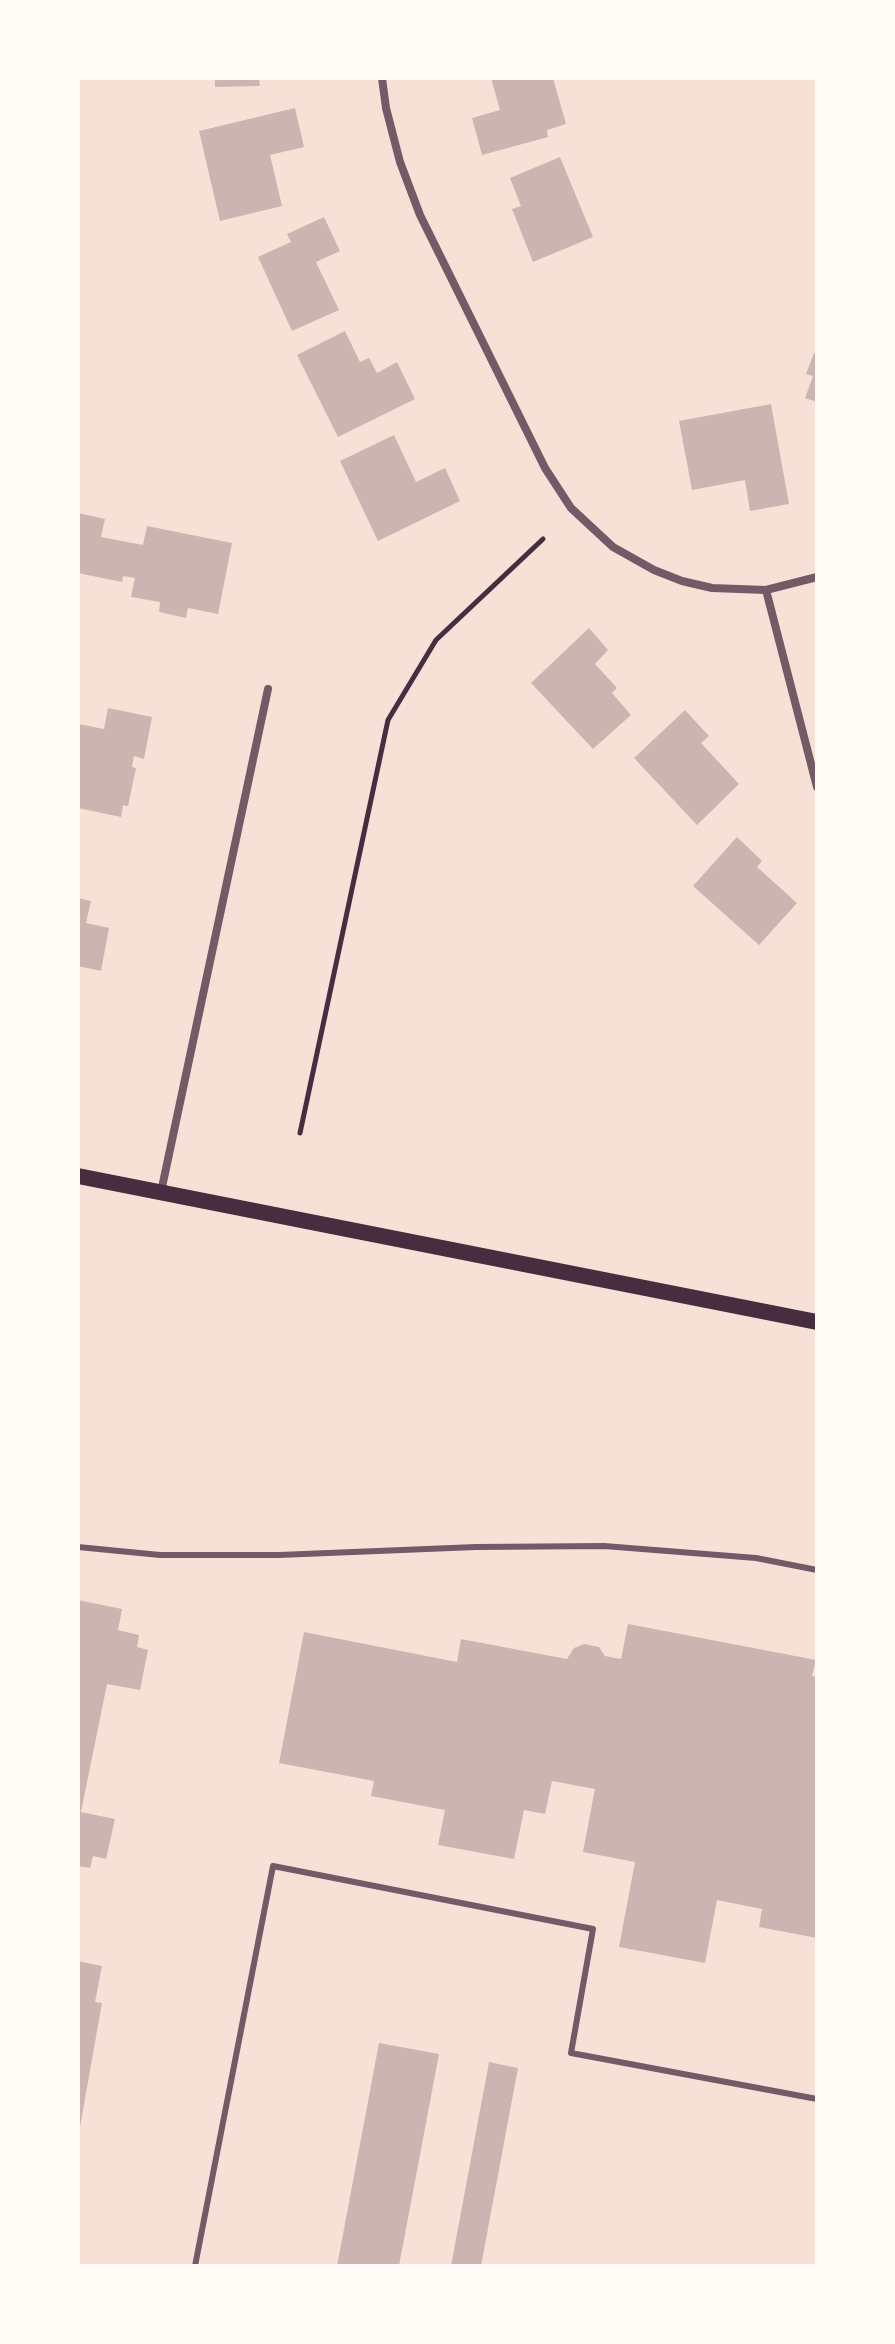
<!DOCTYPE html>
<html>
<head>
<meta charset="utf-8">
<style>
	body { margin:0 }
	#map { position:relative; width:895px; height:2344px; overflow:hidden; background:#f7e1d7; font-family:"Fira Sans",sans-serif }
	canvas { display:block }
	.frame { position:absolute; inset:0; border:80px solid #fffaf5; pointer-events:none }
</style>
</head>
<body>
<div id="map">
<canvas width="895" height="2344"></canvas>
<div class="frame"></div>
</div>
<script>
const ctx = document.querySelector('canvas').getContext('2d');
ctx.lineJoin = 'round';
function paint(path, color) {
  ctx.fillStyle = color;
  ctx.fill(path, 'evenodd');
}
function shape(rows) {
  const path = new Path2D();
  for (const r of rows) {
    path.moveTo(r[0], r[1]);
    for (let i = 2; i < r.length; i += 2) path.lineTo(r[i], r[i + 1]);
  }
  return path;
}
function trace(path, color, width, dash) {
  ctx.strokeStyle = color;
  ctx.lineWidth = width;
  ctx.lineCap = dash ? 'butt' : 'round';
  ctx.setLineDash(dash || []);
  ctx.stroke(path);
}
const building = shape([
	[215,78,259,78,260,86,215,87],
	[491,78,553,78,566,124,547,130,548,137,482,155,472,118,500,110],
	[295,108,304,147,270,155,282,206,220,221,199,131],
	[560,157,593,237,533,262,512,209,521,206,510,178],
	[324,217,340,251,316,262,339,310,292,331,258,257,291,242,287,234],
	[345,331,360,362,369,358,377,373,397,362,415,399,338,437,297,355],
	[814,353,817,354,817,402,805,398,813,376,806,374],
	[771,404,789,504,750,511,745,480,692,490,679,421],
	[394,435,416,482,445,468,460,501,378,541,340,461],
	[78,513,105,519,101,537,143,545,147,526,232,543,218,614,188,608,186,618,159,612,160,602,131,597,135,578,123,576,122,582,78,573],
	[589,628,608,650,595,664,617,688,612,693,631,715,593,749,531,683],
	[108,708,152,717,144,759,134,756,132,767,136,768,128,806,123,805,121,817,78,808,78,724,104,729],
	[685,710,709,736,701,743,739,784,697,825,634,758],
	[737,837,762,861,757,867,797,903,759,945,693,886],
	[78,898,91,901,86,923,109,928,101,971,78,966],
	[78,1600,122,1609,118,1630,139,1635,137,1647,148,1650,140,1690,107,1684,81,1812,115,1819,106,1859,93,1856,90,1868,78,1866],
	[628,1624,816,1660,812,1676,817,1677,817,1938,759,1927,762,1909,717,1900,705,1963,619,1947,635,1862,583,1852,595,1789,552,1781,545,1814,524,1810,514,1859,438,1845,445,1810,371,1796,374,1781,279,1763,304,1632,457,1662,461,1639,567,1659,574,1648,584,1644,599,1647,605,1656,621,1659],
	[78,1961,102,1966,95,2002,102,2003,80,2127],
	[379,2043,439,2054,399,2266,337,2266],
	[489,2062,518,2068,481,2266,451,2266]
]);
const path = shape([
	[300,1133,388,720,436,640,543,539]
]);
const service = shape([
	[78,1547,160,1555,279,1555,476,1547,604,1546,756,1558,817,1570],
	[195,2266,273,1866,593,1929,571,2053,817,2099]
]);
const minor = shape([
	[382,78,386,108,400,162,420,215,545,468,571,508,613,547,654,570,682,581,712,588,766,590,817,577],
	[766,590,817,787],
	[161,1192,268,689]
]);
const secondary = shape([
	[78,1176,817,1322]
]);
paint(building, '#ccb4b1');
trace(path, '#4a2c40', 5);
trace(service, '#755966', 6);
trace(minor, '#755966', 8);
trace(secondary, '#4a2c40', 16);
</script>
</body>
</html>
